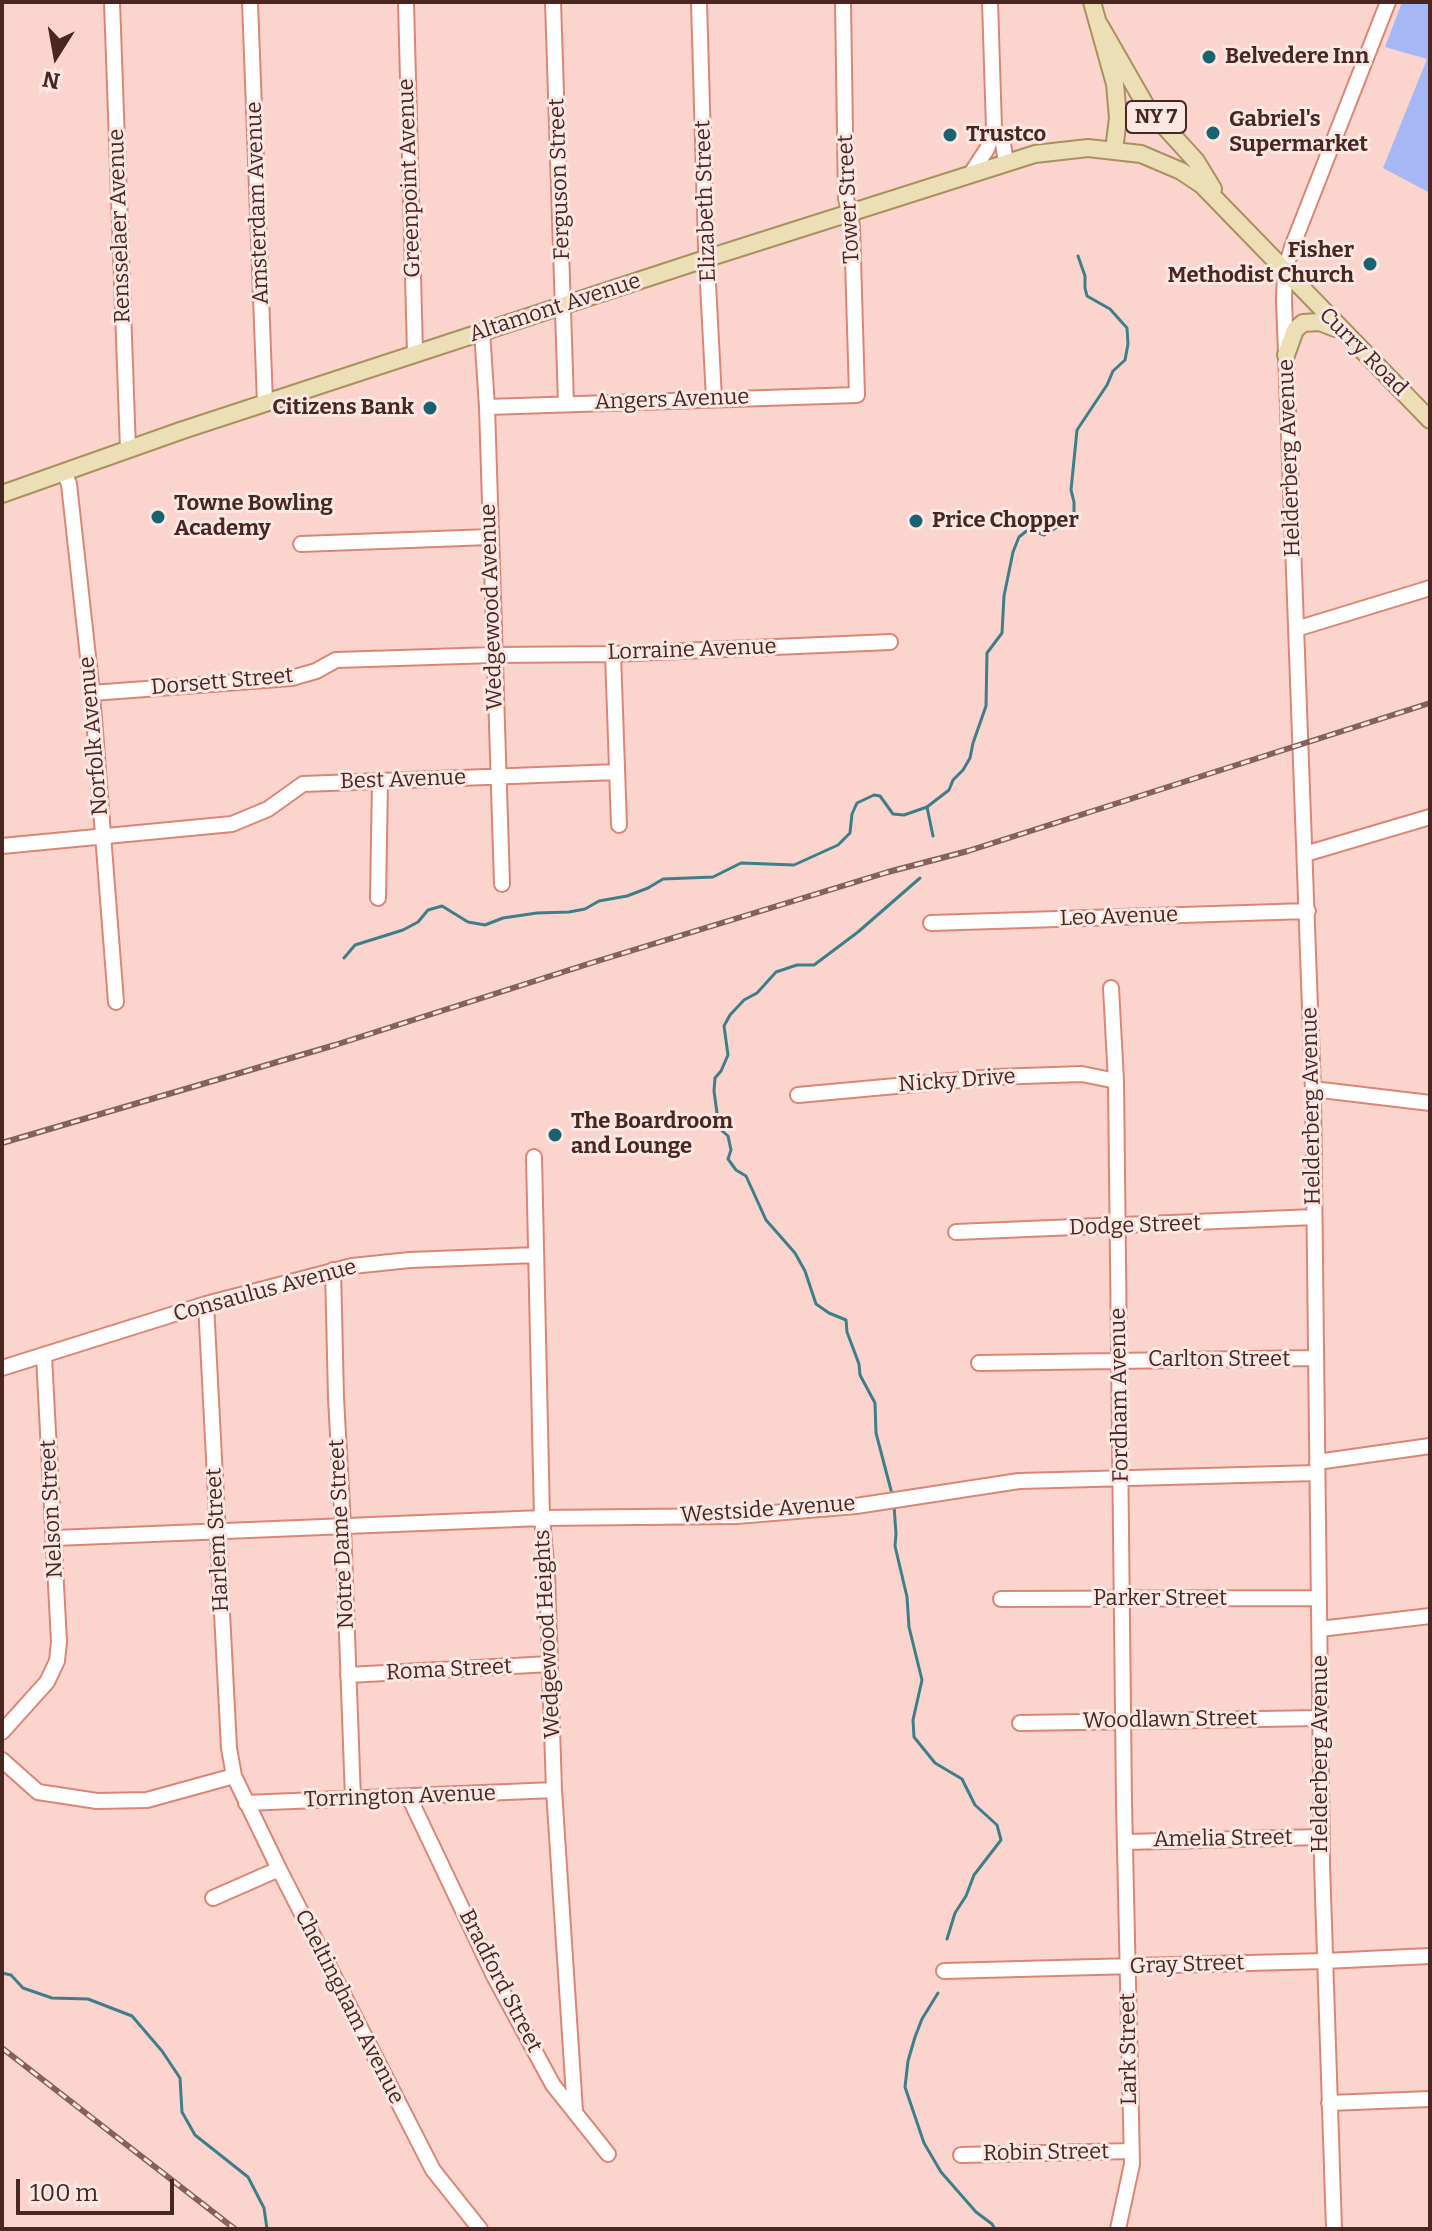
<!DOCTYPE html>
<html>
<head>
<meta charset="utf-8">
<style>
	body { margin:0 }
	#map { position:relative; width:1432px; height:2231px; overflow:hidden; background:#fbd5cd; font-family:Bitter,serif }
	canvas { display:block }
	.frame { position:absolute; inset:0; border:4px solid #49261f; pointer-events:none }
	.north { position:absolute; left:16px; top:16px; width:80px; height:80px; -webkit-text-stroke:6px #fbe7e3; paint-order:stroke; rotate:191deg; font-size:22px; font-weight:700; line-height:32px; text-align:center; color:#49261f }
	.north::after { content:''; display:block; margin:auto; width:28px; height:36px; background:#49261f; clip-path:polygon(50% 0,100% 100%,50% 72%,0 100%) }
	.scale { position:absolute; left:16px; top:2179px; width:158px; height:36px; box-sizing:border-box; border:4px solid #49261f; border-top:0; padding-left:10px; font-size:24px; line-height:28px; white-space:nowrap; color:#49261f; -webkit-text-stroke:6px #fbe7e3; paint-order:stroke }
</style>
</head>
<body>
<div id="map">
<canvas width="1432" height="2231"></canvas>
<div class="frame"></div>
<div class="north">N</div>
<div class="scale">100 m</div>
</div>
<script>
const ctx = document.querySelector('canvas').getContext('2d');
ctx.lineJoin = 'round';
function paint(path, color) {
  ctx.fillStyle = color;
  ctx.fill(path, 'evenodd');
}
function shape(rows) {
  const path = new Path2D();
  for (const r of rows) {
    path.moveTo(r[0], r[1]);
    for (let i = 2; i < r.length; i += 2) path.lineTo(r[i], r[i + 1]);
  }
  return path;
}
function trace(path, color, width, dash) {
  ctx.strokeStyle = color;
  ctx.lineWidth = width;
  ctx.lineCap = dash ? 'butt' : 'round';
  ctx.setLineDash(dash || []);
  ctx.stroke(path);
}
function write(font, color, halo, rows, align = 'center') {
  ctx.font = font + ' Bitter,serif';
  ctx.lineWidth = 6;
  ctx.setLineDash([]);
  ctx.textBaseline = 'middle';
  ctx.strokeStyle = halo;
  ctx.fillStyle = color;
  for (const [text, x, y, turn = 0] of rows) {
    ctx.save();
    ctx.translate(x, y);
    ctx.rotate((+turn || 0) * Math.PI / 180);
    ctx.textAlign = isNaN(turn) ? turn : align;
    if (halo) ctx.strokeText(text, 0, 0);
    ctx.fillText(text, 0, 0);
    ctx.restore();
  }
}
const green = shape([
	[1402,2,1430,2,1430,193,1383,168,1427,59,1385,47]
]);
const stream = shape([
	[933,836,927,807,949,790,953,780,963,770,970,758,973,743,986,706,987,653,1002,633,1004,596,1013,552,1019,537,1029,529,1044,535,1074,517,1074,502,1071,490,1077,430,1107,385,1113,371,1125,360,1128,344,1127,328,1110,309,1087,296,1085,288,1085,276,1078,256],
	[344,958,355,945,403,930,418,922,428,910,442,906,468,922,485,925,503,918,537,913,569,912,585,909,599,901,627,896,648,888,663,879,713,877,741,863,794,865,838,845,850,833,852,814,857,803,874,795,880,796,893,814,904,815,927,807],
	[892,1494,876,1433,875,1403,860,1375,859,1364,847,1332,846,1320,829,1313,816,1304,805,1271,795,1253,766,1220,746,1176,736,1170,728,1159,731,1150,728,1136,719,1128,714,1091,715,1078,721,1071,728,1055,724,1026,730,1015,744,1000,757,993,776,972,797,965,814,965,858,932,920,878],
	[894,1505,896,1534,895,1546,907,1597,909,1627,922,1680,913,1720,914,1737,935,1763,962,1779,975,1805,997,1825,1001,1840,974,1875,966,1896,955,1913,947,1939],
	[2,1973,11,1975,23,1988,52,1998,88,1999,132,2016,162,2051,180,2078,182,2112,195,2135,248,2177,264,2208,267,2229],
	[938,1993,922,2019,915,2037,908,2061,905,2087,924,2143,941,2172,976,2212,992,2224,995,2229]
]);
const minor = shape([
	[112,2,128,449],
	[250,2,265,403],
	[406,2,415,353],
	[553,2,566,403],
	[699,2,706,245,714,399],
	[994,129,1003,143,1006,163],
	[970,175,987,149,994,129,990,2],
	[482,331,487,407,502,884],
	[487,407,857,395,852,226,846,198,843,2],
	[64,472,69,484,92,693,116,1002],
	[301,544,490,537],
	[1296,629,1430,588],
	[613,654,619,825],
	[92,693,292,678,316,671,336,660,494,655,613,654,890,642],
	[2,846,232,824,268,809,303,784,617,772],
	[1305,854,1430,817],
	[378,898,380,781],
	[931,923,1308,911],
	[1111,988,1116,1081,1124,1802,1132,2164,1118,2229],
	[1313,1089,1430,1103],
	[798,1095,994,1077,1082,1074,1116,1081],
	[534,1157,542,1518,547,1574,554,1790,575,2111],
	[956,1232,1314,1217],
	[333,1270,336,1398,343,1526,353,1798],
	[206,1304,229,1748,234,1776,279,1869,433,2170,480,2229],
	[979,1363,1315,1358],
	[2,1368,206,1304,352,1266,410,1260,536,1255],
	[1317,1462,1430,1446],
	[55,1538,542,1518,737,1516,856,1506,1019,1481,1317,1473],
	[1001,1599,1319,1598],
	[1320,1629,1430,1616],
	[348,1675,550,1664],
	[1020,1723,1320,1718],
	[2,1732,47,1682,57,1661,59,1642,44,1356],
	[2,1760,38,1792,97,1801,147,1800,234,1776],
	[409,1797,494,1976,553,2085,608,2154],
	[246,1803,554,1790],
	[1125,1842,1321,1837],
	[213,1898,279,1869],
	[944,1971,1324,1961,1430,1956],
	[1329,2103,1430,2099],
	[961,2155,1131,2151],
	[1334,2229,1322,1864,1313,1089,1284,300,1285,271,1292,247,1388,2]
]);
const major = shape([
	[1092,2,1115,84,1118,118,1114,150],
	[1099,24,1146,106,1196,161,1213,189],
	[1286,355,1295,330,1303,323,1320,322,1335,328],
	[2,494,183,430,708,258,1035,154,1088,148,1141,154,1181,171,1202,185,1430,420]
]);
const rail = shape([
	[2,1143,335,1045,591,963,888,872,968,851,1430,703],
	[2,2048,235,2229]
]);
const markers = [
	[1209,57,8,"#196370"],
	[1213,133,8,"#196370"],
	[950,135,8,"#196370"],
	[1370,264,8,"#196370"],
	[430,408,8,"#196370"],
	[158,517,8,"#196370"],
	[916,521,8,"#196370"],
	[555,1135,8,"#196370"]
];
const shields = [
	[1156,117,60]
];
const shieldNames = [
	["NY 7",1156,117]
];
const poiNames = [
	["Belvedere Inn",1225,57],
	["Gabriel's",1229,120],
	["Supermarket",1229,145],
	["Trustco",966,135],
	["Fisher",1354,251,"right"],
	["Methodist Church",1354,276,"right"],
	["Citizens Bank",414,408,"right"],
	["Towne Bowling",174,504],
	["Academy",174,529],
	["Price Chopper",932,521],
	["The Boardroom",571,1122],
	["and Lounge",571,1147]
];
const streetNames = [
	["Greenpoint Avenue",410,178,-92],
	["Ferguson Street",560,179,-92],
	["Tower Street",849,199,-93],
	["Elizabeth Street",706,201,-92],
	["Amsterdam Avenue",258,203,-92],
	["Rensselaer Avenue",120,226,-92],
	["Altamont Avenue",555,308,-18],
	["Curry Road",1363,352,45],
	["Angers Avenue",672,400,-2],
	["Helderberg Avenue",1290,458,-92],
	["Wedgewood Avenue",492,607,-92],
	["Lorraine Avenue",692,650,-2],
	["Dorsett Street",222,682,-5],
	["Norfolk Avenue",94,736,-95],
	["Best Avenue",403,780,-2],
	["Leo Avenue",1119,917,-2],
	["Nicky Drive",957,1081,-4],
	["Helderberg Avenue",1312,1106,-91],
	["Dodge Street",1135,1226,-2],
	["Consaulus Avenue",265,1291,-15],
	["Carlton Street",1219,1360],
	["Fordham Avenue",1120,1395,-91],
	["Nelson Street",52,1509,-93],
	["Westside Avenue",768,1510,-4],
	["Notre Dame Street",342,1534,-93],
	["Harlem Street",218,1540,-93],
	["Parker Street",1160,1599],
	["Wedgewood Heights",548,1634,-93],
	["Roma Street",449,1670,-3],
	["Woodlawn Street",1170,1720,-1],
	["Helderberg Avenue",1321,1754,-90],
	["Torrington Avenue",400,1797,-2],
	["Amelia Street",1223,1839,-1],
	["Gray Street",1187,1965,-2],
	["Bradford Street",500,1981,63],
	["Cheltingham Avenue",349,2007,63],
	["Lark Street",1129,2049,-91],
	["Robin Street",1046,2153,-1]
];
paint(green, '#a6b7f5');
trace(stream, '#3e7e8a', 3);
trace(minor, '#db8674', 18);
trace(major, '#aa9060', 20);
trace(minor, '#fff', 14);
trace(major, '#ecdfb5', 16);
trace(rail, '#85615a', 6);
trace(rail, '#fbe7e3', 3, [9]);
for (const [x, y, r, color] of markers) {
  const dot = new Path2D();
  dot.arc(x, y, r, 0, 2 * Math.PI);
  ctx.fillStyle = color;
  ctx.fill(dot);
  trace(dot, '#fbe7e3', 3);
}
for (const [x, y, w] of shields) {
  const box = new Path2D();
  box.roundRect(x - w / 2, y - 16, w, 32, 6);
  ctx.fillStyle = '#fbe7e3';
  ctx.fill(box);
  trace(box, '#49261f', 2);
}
write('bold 20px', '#49261f', null, shieldNames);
write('bold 22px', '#49261f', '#fbe7e3', poiNames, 'left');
write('22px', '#49261f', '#fbe7e3', streetNames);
</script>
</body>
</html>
